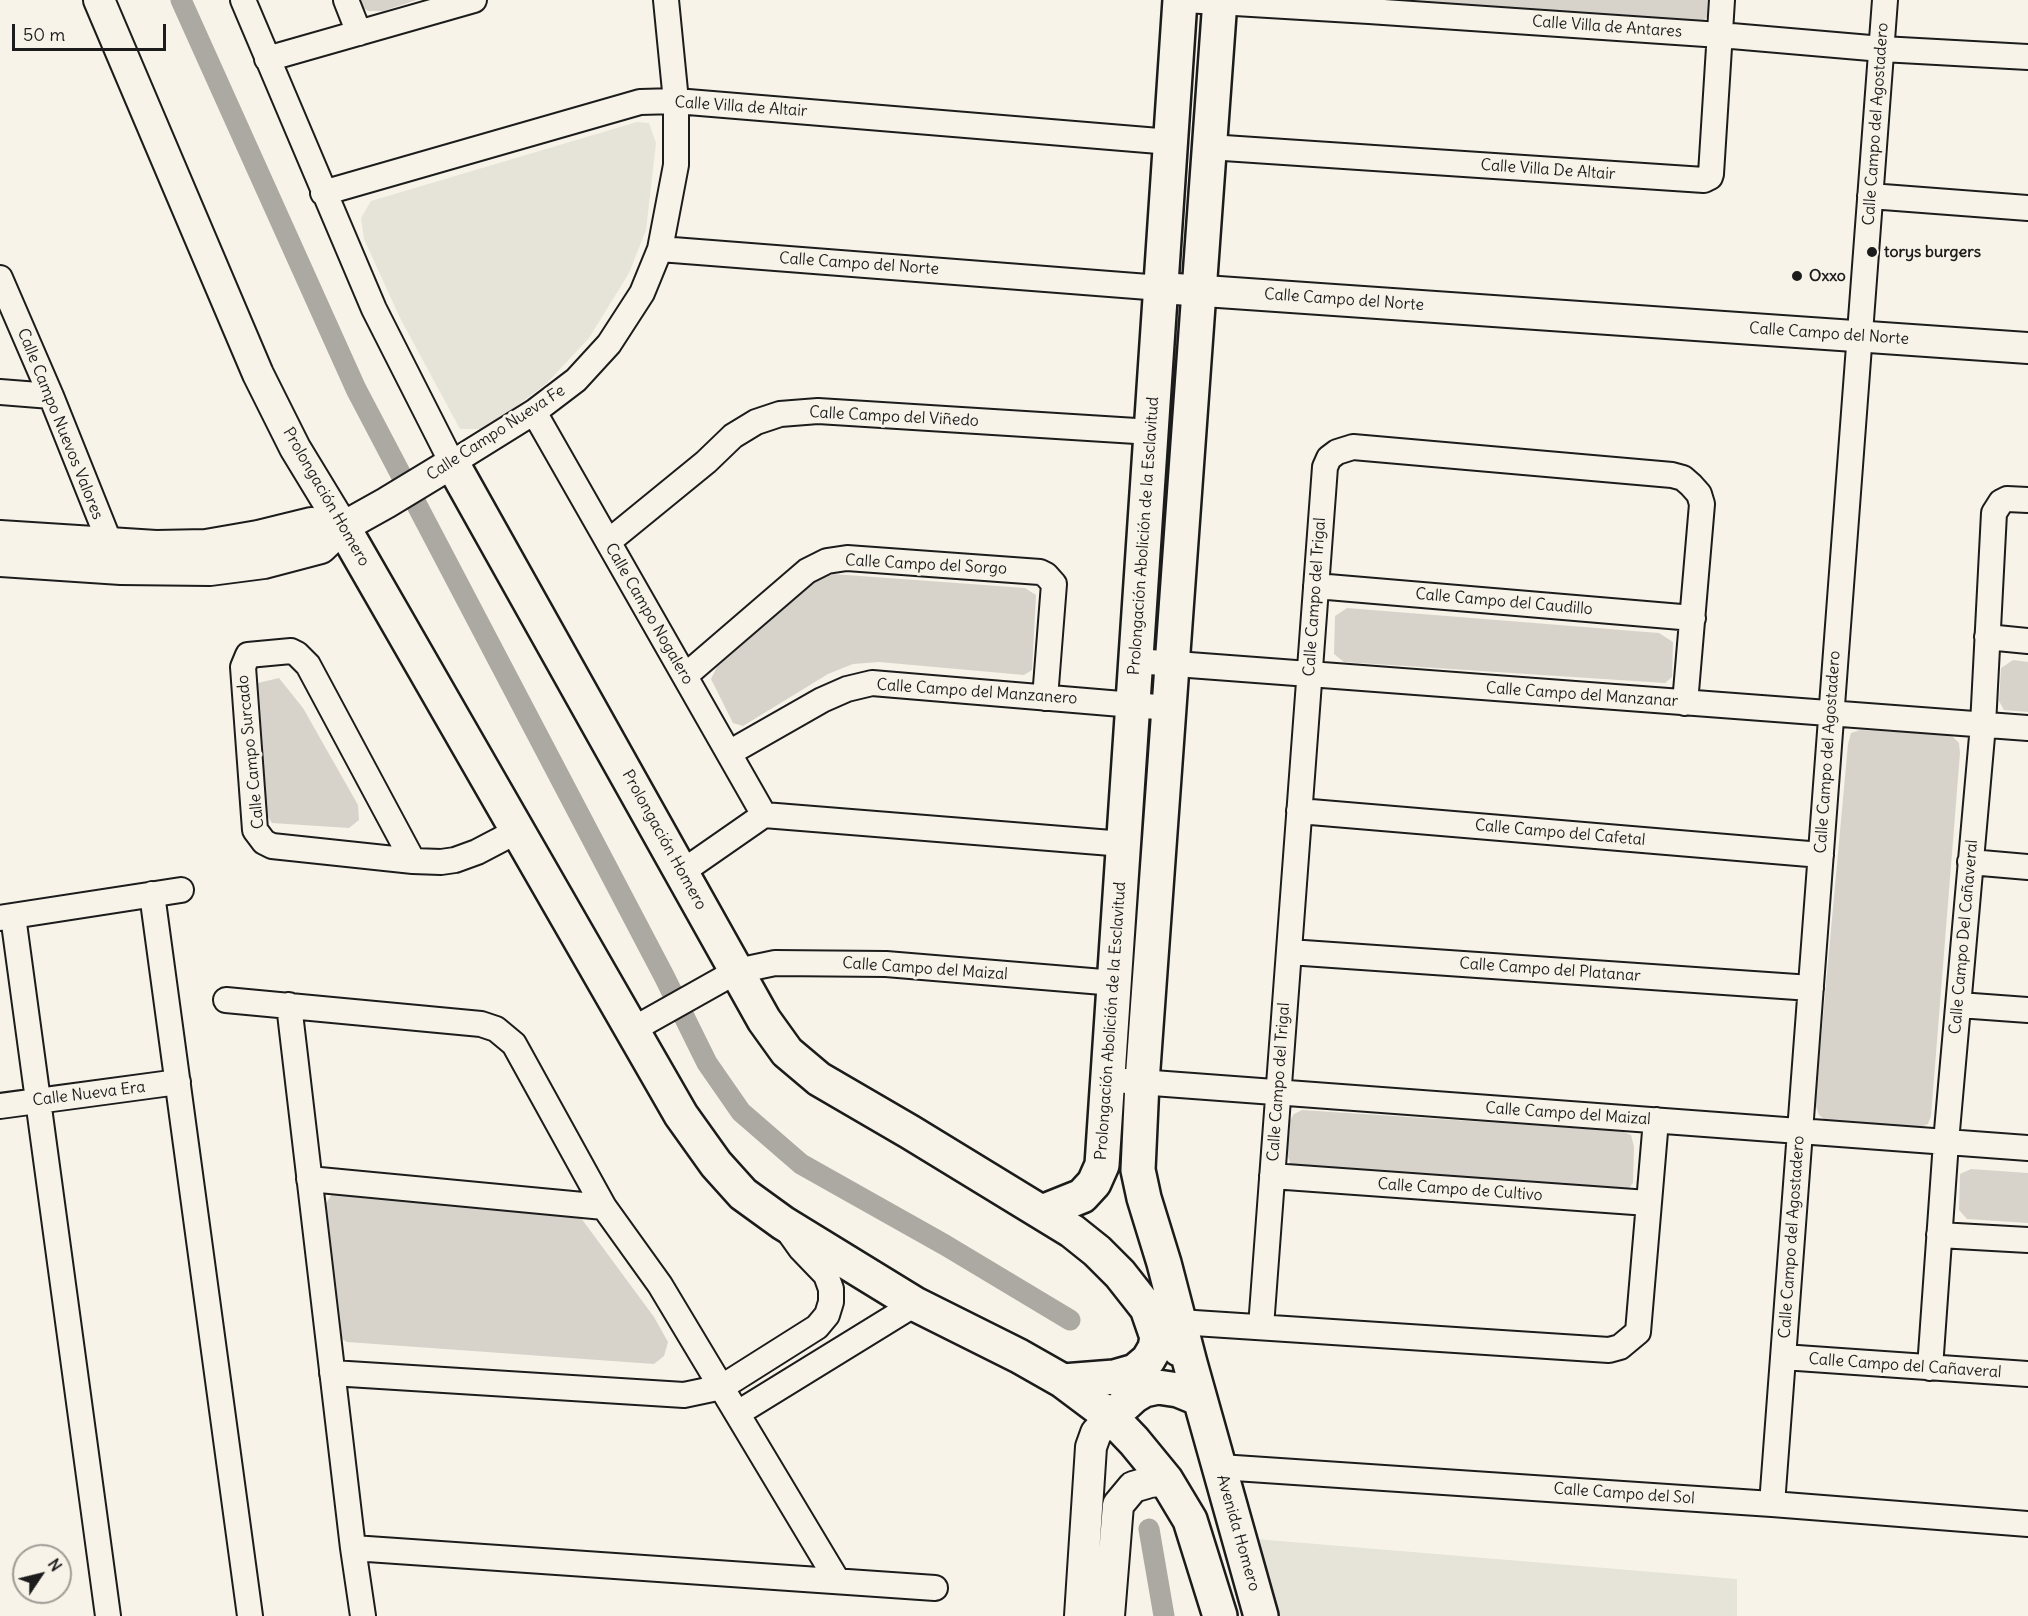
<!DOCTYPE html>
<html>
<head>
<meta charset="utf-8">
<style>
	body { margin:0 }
	#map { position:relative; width:2028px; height:1616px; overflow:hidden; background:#f7f3e8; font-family:Delius,sans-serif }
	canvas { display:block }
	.north { position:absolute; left:12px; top:1544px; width:60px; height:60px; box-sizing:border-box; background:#f7f3e8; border:2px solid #9f9d96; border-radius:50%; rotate:55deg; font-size:16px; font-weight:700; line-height:24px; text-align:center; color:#1c1c1c }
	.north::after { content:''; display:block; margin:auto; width:21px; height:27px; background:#1c1c1c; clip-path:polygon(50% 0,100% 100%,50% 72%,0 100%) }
	.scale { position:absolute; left:12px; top:24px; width:154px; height:27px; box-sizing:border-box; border:3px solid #1c1c1c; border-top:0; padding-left:8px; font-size:18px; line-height:21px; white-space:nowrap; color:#1c1c1c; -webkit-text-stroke:4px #f7f3e8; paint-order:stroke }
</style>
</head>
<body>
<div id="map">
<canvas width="2028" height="1616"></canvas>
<div class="north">N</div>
<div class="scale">50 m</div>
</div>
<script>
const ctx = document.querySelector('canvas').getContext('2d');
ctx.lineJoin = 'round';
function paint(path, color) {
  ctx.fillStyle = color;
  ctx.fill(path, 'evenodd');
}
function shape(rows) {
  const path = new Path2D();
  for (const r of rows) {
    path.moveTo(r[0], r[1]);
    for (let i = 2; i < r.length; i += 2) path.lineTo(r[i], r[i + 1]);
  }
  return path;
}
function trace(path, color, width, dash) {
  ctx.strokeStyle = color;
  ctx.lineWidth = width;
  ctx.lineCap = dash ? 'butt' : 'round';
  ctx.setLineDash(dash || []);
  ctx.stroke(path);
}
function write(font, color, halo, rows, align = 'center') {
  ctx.font = font + ' Delius,sans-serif';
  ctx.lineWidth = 6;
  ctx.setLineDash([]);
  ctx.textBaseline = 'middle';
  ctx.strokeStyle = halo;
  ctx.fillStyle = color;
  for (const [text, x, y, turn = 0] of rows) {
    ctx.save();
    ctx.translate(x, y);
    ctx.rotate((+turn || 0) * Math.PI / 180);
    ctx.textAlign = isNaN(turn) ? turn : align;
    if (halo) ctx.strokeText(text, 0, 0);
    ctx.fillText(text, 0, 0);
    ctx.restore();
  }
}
const built = shape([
	[637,122,649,123,656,143,646,230,629,273,589,338,546,384,499,419,482,429,460,429,400,318,364,239,361,218,371,201],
	[1256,1539,1737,1579,1737,1616,1277,1616]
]);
const green = shape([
	[356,0,417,0,383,11,368,11,358,4],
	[1389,0,1715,0,1714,10,1704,20,1691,24,1391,2],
	[833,574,1025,588,1036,595,1032,670,1024,675,879,662,853,664,828,674,743,726,733,723,711,679,717,667,814,582],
	[1347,608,1659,633,1673,642,1672,677,1665,683,1344,662,1334,654,1335,616],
	[2013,660,2028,662,2028,712,2004,710,1999,701,2001,668],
	[279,678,303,708,358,805,359,820,349,828,272,823,265,812,253,696,258,683],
	[1860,730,1951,735,1959,743,1960,753,1931,1116,1928,1124,1921,1127,1826,1121,1819,1115,1815,1104,1848,744,1851,733],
	[1302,1110,1621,1131,1631,1135,1634,1147,1633,1183,1627,1191,1305,1168,1291,1165,1287,1154,1289,1122,1294,1114],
	[1971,1169,2028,1173,2028,1223,1967,1219,1959,1210,1960,1174],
	[332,1194,581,1218,654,1317,668,1342,664,1356,654,1364,347,1342,336,1335,325,1205]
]);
const canal = shape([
	[181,0,356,389,664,976,707,1063,741,1112,801,1164,945,1245,1070,1320],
	[1149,1529,1164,1616]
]);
const minor = shape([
	[243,0,374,309,452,463,534,412,576,380,609,344,642,293,660,249,676,165,676,101,666,0],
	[346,0,359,33],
	[1185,0,1369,11,1720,35,1882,49,2028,57],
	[267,59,474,0],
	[1209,147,1704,180,1710,177,1711,174,1722,0],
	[323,193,640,102,676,101,1171,142],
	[1870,196,2028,208],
	[660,249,1161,288],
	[0,278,51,396,115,556],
	[0,392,51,396],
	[534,412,764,815],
	[608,542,706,462,733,436,756,422,780,414,818,411,1152,432],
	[1316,586,1693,618],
	[1987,637,2028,641],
	[1136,661,2028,728],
	[685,676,807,571,827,561,847,558,1040,572,1046,575,1054,584,1045,698],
	[729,753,822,700,847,689,872,683,1169,708],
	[1299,811,1821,855],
	[413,861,308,665,297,654,291,651,248,655,243,667,255,830,264,842,272,846,413,861,441,862,455,860,477,852,519,830],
	[1970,862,2028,867],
	[682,872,764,815,1124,844],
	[152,894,250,1616],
	[13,916,108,1616],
	[0,918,181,890],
	[1289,952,1811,988],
	[226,1000,481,1024,496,1029,514,1044,604,1207,660,1285,837,1580],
	[289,1005,353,1548,363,1616],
	[1959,1005,2028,1010],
	[632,1030,737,971,775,963,886,964,1115,983],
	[1126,1081,2028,1148],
	[0,1106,178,1082],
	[1272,1176,1648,1203],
	[309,1179,604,1207],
	[1939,1235,2028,1240],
	[1179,1322,1609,1350,1620,1347,1638,1332,1656,1120],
	[1261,1327,1325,467,1329,458,1337,452,1353,447,1672,475,1683,478,1691,485,1699,494,1702,504,1685,703],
	[1783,1357,2028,1374],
	[1930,1368,1946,1142,1983,725,1994,513,2001,502,2007,499,2028,500],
	[332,1373,684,1395,722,1387,817,1327,827,1315,831,1302,831,1289,826,1275,801,1249,791,1235],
	[738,1413,915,1304],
	[1220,1467,1772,1504,2028,1524],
	[1772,1504,1885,0],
	[353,1548,935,1588]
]);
const tertiary = shape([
	[99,0,258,374,295,448,343,527],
	[1161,288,2028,348],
	[0,536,156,546,206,545,258,536,311,523,343,527],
	[0,561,121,569,210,570,264,563,321,548,343,527,386,503,452,463],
	[1080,1616,1091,1447,1096,1433,1111,1417],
	[1109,1616,1118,1505,1133,1487,1150,1482,1166,1480]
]);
const secondary = shape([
	[1220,0,1142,1082,1138,1170,1144,1198,1164,1263,1190,1363,1261,1616],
	[452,463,764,1020,787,1052,819,1079,910,1132,1072,1231,1097,1251,1120,1274,1179,1349],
	[343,527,681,1115,716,1164,743,1194,783,1223,915,1304,1019,1356,1063,1381,1111,1417,1134,1441,1166,1480,1190,1520,1220,1616],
	[1042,1212,1082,1196,1094,1183,1102,1165,1180,0],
	[1063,1381,1114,1377,1135,1371,1148,1360,1155,1348,1157,1337,1147,1308],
	[1111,1417,1134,1396,1144,1390,1158,1387,1178,1390,1200,1399]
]);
const markers = [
	[1872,252,6,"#1c1c1c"],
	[1797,276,6,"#1c1c1c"]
];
const streetNames = [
	["Calle Villa de Antares",1607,27,4],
	["Calle Villa de Altair",741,107,4],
	["Calle Campo del Agostadero",1876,124,-86],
	["Calle Villa De Altair",1548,170,4],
	["Calle Campo del Norte",859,264,4],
	["Calle Campo del Norte",1344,300,4],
	["Calle Campo del Norte",1829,334,4],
	["Calle Campo del Viñedo",894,417,3],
	["Calle Campo Nuevos Valores",60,424,68],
	["Calle Campo Nueva Fe",496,433,-33],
	["Prolongación Homero",326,497,60],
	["Prolongación Abolición de la Esclavitud",1144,536,-86],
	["Calle Campo del Sorgo",926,565,3],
	["Calle Campo del Trigal",1315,597,-86],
	["Calle Campo del Caudillo",1504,602,5],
	["Calle Campo Nogalero",649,614,60],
	["Calle Campo del Manzanero",977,692,4],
	["Calle Campo del Manzanar",1582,695,4],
	["Calle Campo Surcado",251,752,-96],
	["Calle Campo del Agostadero",1828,752,-86],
	["Calle Campo del Cafetal",1560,833,5],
	["Prolongación Homero",664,840,61],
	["Calle Campo Del Cañaveral",1964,937,-85],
	["Calle Campo del Maizal",925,969,4],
	["Calle Campo del Platanar",1550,970,4],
	["Prolongación Abolición de la Esclavitud",1111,1021,-86],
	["Calle Campo del Trigal",1279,1082,-86],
	["Calle Nueva Era",89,1094,-7],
	["Calle Campo del Maizal",1568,1114,4],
	["Calle Campo de Cultivo",1460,1190,4],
	["Calle Campo del Agostadero",1792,1237,-86],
	["Calle Campo del Cañaveral",1905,1366,4],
	["Calle Campo del Sol",1624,1494,4],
	["Avenida Homero",1238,1533,74]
];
const poiNames = [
	["torys burgers",1884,252],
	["Oxxo",1809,276]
];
paint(built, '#e6e3d9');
paint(green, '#d7d3cb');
trace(canal, '#aca9a2', 21);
trace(minor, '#1c1c1c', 28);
trace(tertiary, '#1c1c1c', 34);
trace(secondary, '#1c1c1c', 38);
trace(minor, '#f7f3e8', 24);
trace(tertiary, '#f7f3e8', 30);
trace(secondary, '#f7f3e8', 33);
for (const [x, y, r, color] of markers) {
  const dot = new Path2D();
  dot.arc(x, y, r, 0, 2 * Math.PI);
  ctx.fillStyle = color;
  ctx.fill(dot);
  trace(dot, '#f7f3e8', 2);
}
write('16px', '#1c1c1c', '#f7f3e8', streetNames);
write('bold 16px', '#1c1c1c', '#f7f3e8', poiNames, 'left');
</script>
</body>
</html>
